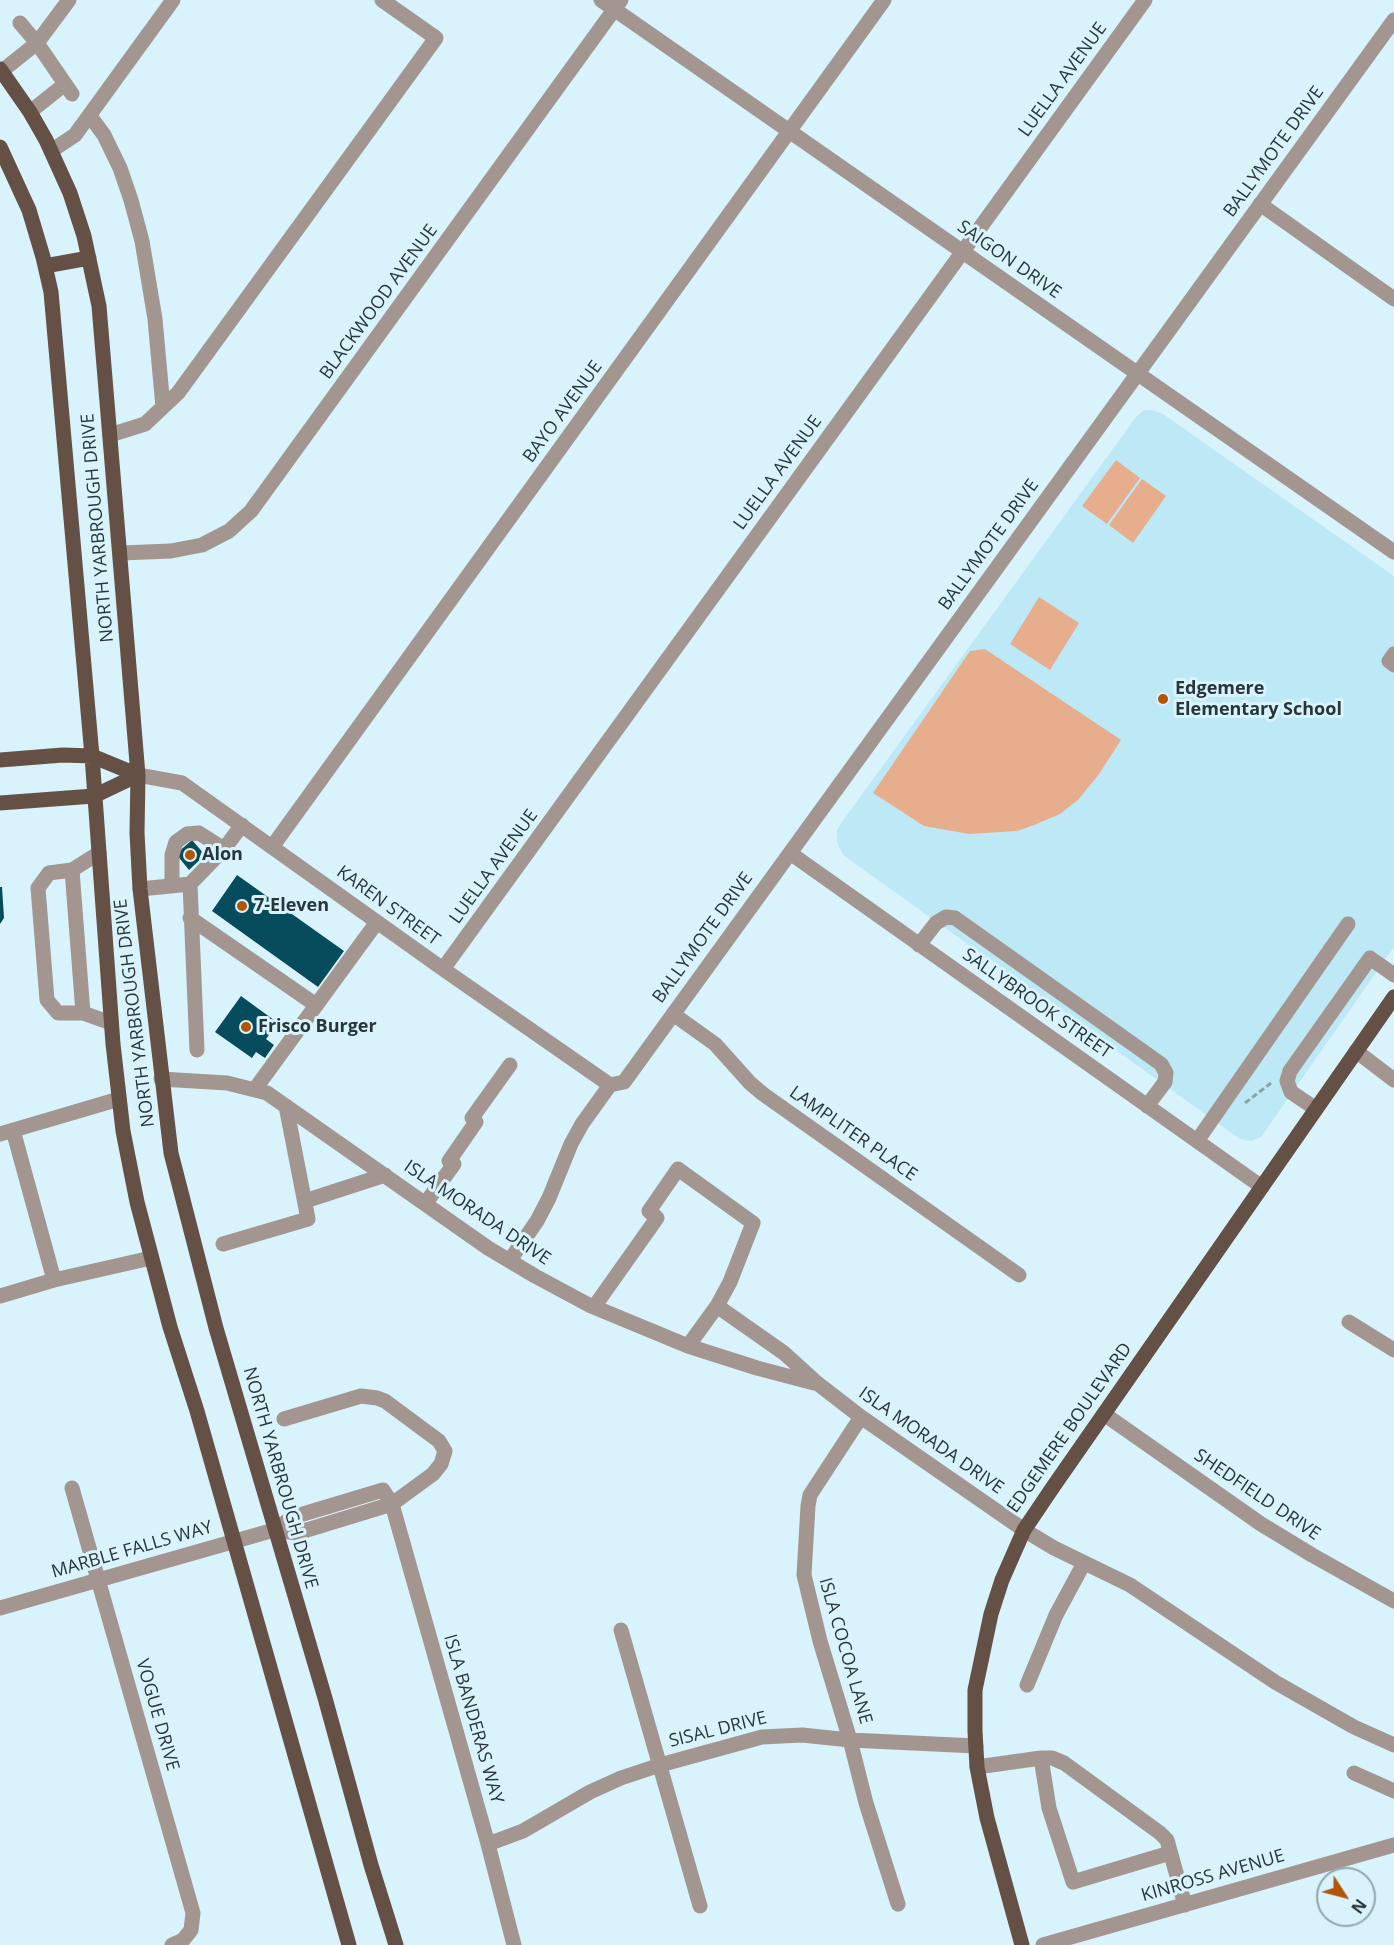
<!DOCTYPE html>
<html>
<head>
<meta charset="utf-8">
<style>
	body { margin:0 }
	#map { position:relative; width:1394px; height:1945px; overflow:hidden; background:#d8f3fc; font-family:"Open Sans",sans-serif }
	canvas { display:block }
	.north { position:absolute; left:1316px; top:1867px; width:60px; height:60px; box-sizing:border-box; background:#d8f3fc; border:2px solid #92a7ae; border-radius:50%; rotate:126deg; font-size:16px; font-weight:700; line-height:24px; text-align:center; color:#28363a }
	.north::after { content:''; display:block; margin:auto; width:21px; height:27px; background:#b35506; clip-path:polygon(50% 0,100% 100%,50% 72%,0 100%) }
</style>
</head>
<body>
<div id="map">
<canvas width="1394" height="1945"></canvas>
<div class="north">N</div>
</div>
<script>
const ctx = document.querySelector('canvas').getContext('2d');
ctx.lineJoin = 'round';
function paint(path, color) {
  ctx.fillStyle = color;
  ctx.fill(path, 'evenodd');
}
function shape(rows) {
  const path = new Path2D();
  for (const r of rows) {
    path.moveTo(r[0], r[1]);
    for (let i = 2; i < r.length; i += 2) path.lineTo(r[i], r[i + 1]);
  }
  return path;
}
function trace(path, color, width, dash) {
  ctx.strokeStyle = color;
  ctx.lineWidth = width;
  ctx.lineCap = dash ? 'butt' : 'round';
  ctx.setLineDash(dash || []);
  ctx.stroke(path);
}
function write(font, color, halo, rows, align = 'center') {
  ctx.font = font + ' "Open Sans",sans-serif';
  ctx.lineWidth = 6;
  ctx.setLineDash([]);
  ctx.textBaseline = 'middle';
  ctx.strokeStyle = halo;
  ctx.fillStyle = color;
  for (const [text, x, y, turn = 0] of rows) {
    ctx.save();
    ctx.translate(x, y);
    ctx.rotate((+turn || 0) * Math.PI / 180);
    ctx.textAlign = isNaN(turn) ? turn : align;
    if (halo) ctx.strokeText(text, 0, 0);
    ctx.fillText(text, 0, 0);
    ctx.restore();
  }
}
const built = shape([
	[1144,410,1152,410,1163,414,1394,576,1394,947,1261,1137,1251,1141,1240,1139,843,855,837,842,837,830,842,822,1136,417]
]);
const green = shape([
	[1116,460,1140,478,1107,524,1082,506],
	[1142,479,1166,496,1133,543,1109,525],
	[1039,597,1079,623,1050,670,1010,644],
	[985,649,1121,740,1099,774,1078,800,1060,814,1034,825,1017,831,969,834,924,826,873,793,970,651]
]);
const building = shape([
	[192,840,205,855,189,870,176,854],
	[237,875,344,951,318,987,212,911],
	[0,887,2,887,4,918,0,924],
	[241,996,278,1023,266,1039,274,1045,265,1058,256,1052,252,1058,215,1032]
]);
const path = shape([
	[1245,1103,1271,1083]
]);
const minor = shape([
	[601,0,1394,552],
	[20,23,37,43,72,94],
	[2,71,37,43,69,0],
	[30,112,65,84],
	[90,116,104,135,120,168,131,200,142,241,155,319,163,407,178,393,436,38,382,0],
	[51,151,75,135,173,0],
	[1260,204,1394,299],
	[110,435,145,424,163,407],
	[121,553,171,551,202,545,229,531,251,511,621,0],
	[1394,654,1389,661,1394,665],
	[138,775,182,783,443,969,610,1085],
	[272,847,884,0],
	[99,853,72,870,83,1013,111,1023],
	[790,853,1262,1187],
	[72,870,49,873,38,888,47,1000,58,1013,83,1013],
	[190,884,197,1050],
	[172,886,172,855,176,842,187,834,199,833,224,849],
	[140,889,190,884,224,849,242,825],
	[190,918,316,1005],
	[919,945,936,923,946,917,955,918,1161,1064,1166,1073,1165,1082,1147,1106],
	[443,969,1145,0],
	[673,1014,715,1044,750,1083,763,1094,1019,1275],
	[1356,1051,1394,1080],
	[161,1079,227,1083,267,1093,488,1248,535,1276,589,1305,688,1346,757,1368,814,1383],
	[610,1085,624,1082,1394,20],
	[255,1089,377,922],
	[1316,1109,1291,1092,1287,1081,1290,1071,1370,958,1394,975],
	[13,1130,54,1280],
	[0,1134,119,1099],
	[1197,1141,1348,924],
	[305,1201,385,1175],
	[425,1204,454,1164,449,1161,476,1122,472,1118,510,1065],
	[223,1244,308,1219,286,1106],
	[510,1260,537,1221,549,1198,571,1144,582,1124,610,1085],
	[0,1296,54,1280,151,1258],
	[717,1306,784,1353,817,1383,861,1417,1024,1530,1054,1548,1130,1585,1275,1682,1354,1727,1394,1745],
	[594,1307,657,1218,649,1211,678,1169,753,1223,730,1282,717,1306,688,1346],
	[1349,1322,1394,1350],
	[1104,1414,1261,1524,1312,1555,1394,1601],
	[861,1417,810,1495,808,1506,804,1575,820,1641,850,1740,866,1803,898,1904],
	[72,1488,193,1913,191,1930,183,1940,172,1945],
	[274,1530,297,1533,392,1504,433,1474,441,1464,445,1451,439,1441,385,1401,377,1398,361,1396,284,1419],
	[0,1608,274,1530,293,1517,383,1490,392,1504,488,1844,514,1945],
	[621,1630,700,1906],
	[1027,1685,1056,1615,1084,1563],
	[1041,1758,1049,1808,1073,1882,1170,1853],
	[977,1767,1041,1758,1052,1758,1064,1763,1160,1833,1167,1840,1185,1905],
	[1354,1773,1394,1791],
	[488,1844,523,1831,590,1792,621,1778,660,1765,762,1737,802,1735,850,1740,976,1746],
	[1043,1945,1394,1845]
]);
const major = shape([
	[0,69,30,112,46,140,70,193,84,236,99,306,138,775,137,833,140,889,171,1153,216,1328,325,1698,371,1865,396,1945],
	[0,147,29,210,43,257,51,292,92,756,113,1044,123,1131,137,1202,170,1327,197,1411,349,1945],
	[45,266,89,258],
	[0,760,63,755,92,756,138,775],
	[0,803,94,796,138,775],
	[1022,1945,987,1818,977,1767,975,1731,975,1690,991,1614,1002,1580,1024,1530,1053,1487,1394,997]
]);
const markers = [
	[1163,699,6,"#b35506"],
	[190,855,6,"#b35506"],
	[242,906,6,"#b35506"],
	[246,1027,6,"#b35506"]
];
const streetNames = [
	["LUELLA AVENUE",1063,80,-54],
	["BALLYMOTE DRIVE",1274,152,-54],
	["SAIGON DRIVE",1009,260,35],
	["BLACKWOOD AVENUE",379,302,-54],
	["BAYO AVENUE",563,412,-54],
	["LUELLA AVENUE",778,473,-54],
	["NORTH YARBROUGH DRIVE",98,528,-95],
	["BALLYMOTE DRIVE",989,545,-54],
	["LUELLA AVENUE",494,867,-54],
	["KAREN STREET",388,906,36],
	["BALLYMOTE DRIVE",703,938,-54],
	["SALLYBROOK STREET",1037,1004,35],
	["NORTH YARBROUGH DRIVE",135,1013,-97],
	["LAMPLITER PLACE",853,1134,35],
	["ISLA MORADA DRIVE",477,1213,34],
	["EDGEMERE BOULEVARD",1070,1428,-55],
	["ISLA MORADA DRIVE",931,1441,35],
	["NORTH YARBROUGH DRIVE",280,1478,74],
	["SHEDFIELD DRIVE",1257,1495,34],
	["MARBLE FALLS WAY",132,1550,-16],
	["ISLA COCOA LANE",845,1651,74],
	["VOGUE DRIVE",157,1715,74],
	["ISLA BANDERAS WAY",473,1719,74],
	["SISAL DRIVE",718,1730,-14],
	["KINROSS AVENUE",1213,1876,-16]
];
const poiNames = [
	["Edgemere",1175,689],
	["Elementary School",1175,710],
	["Alon",202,855],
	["7-Eleven",254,906],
	["Frisco Burger",258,1027]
];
paint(built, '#bde9f7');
paint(green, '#e7ae8e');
paint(building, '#074c5d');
trace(path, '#8ca2a8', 3, [6, 3]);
trace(minor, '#a39690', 15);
trace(major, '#645044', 15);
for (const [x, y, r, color] of markers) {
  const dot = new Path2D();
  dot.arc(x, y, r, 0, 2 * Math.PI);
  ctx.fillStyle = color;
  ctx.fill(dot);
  trace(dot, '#d8f3fc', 2);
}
write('18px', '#28363a', '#d8f3fc', streetNames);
write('bold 18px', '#28363a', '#d8f3fc', poiNames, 'left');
</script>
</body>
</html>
